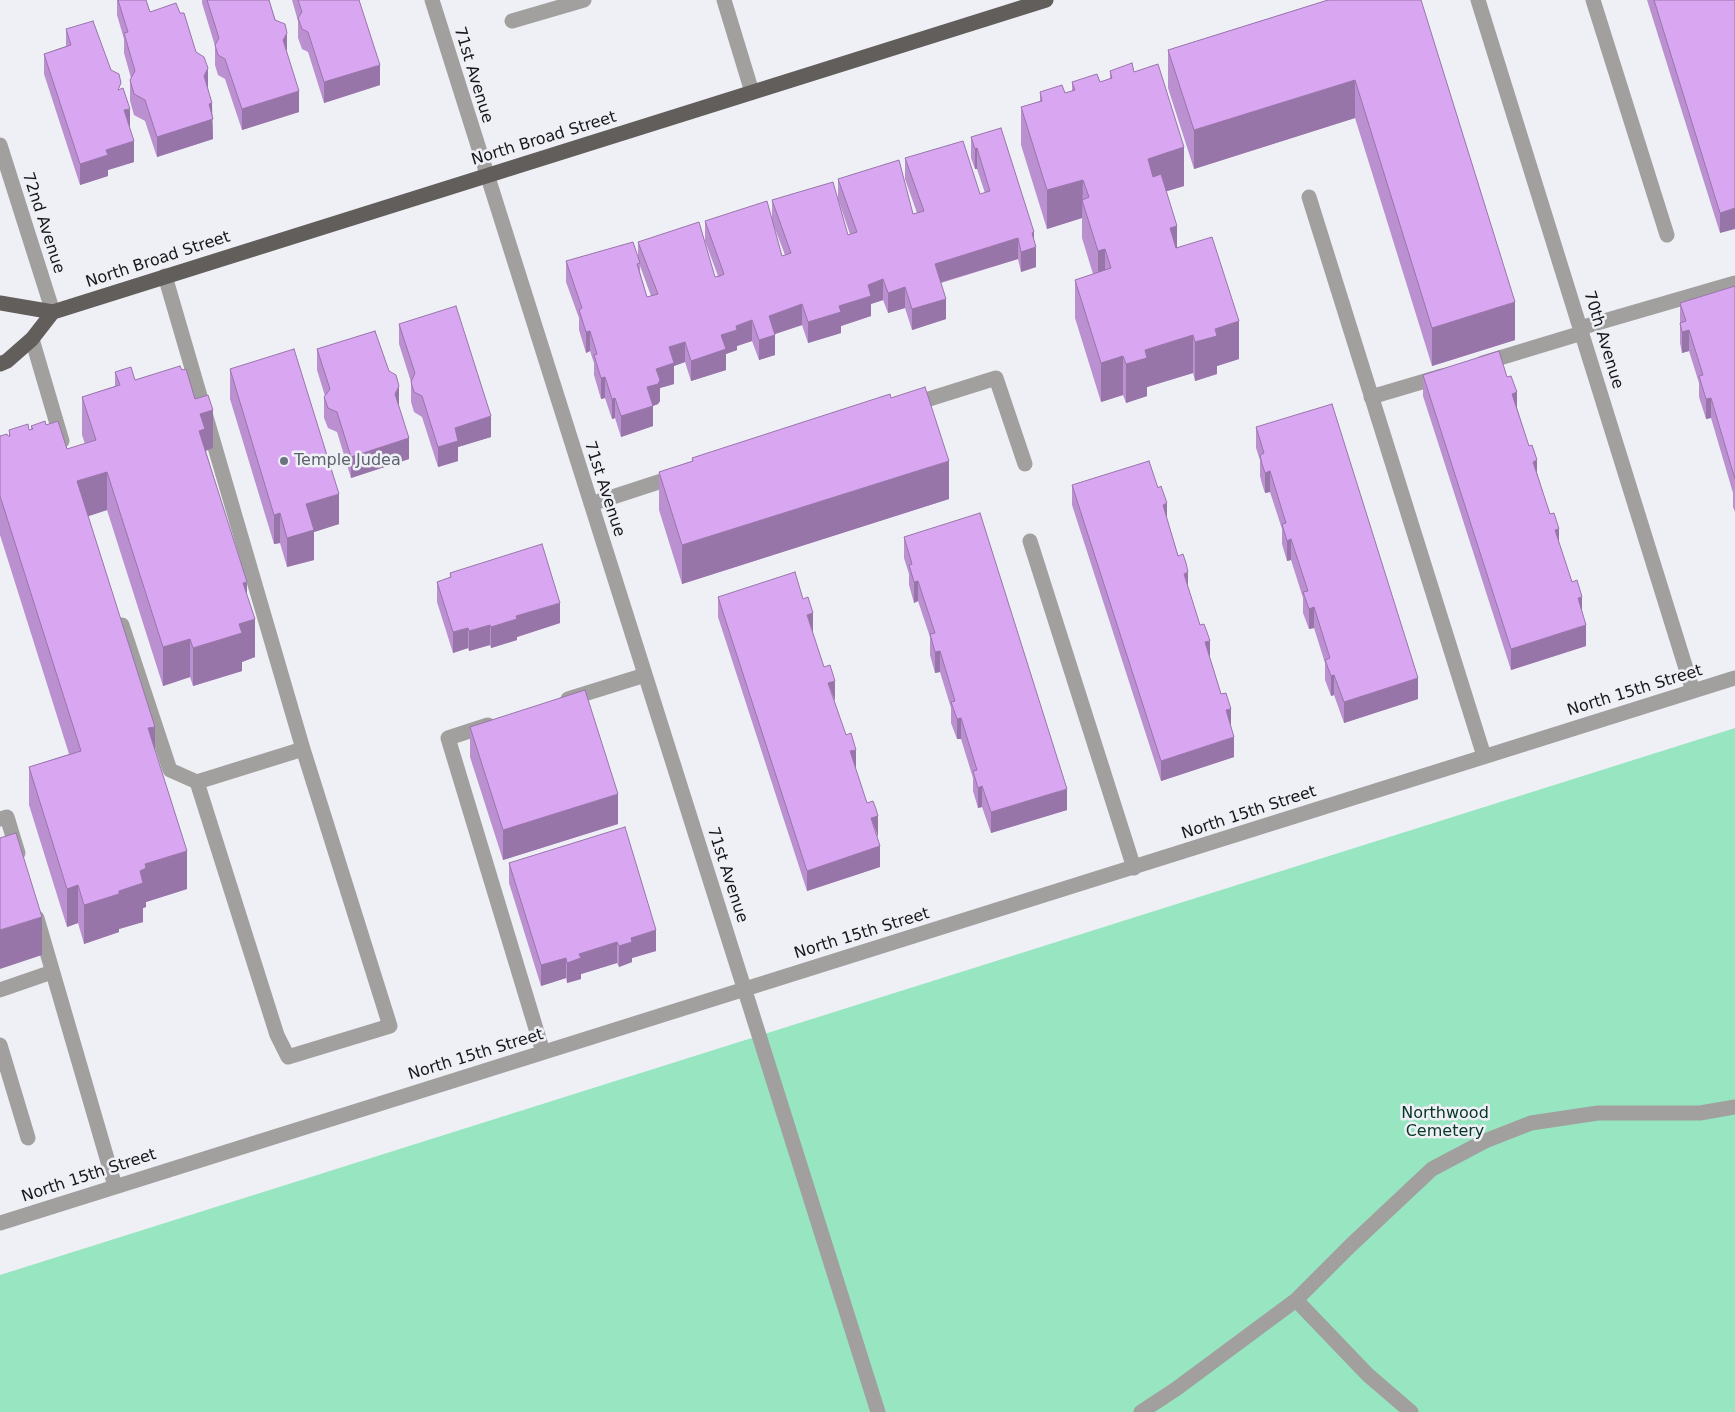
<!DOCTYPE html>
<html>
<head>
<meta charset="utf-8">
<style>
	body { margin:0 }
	canvas { display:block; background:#eff0f6 }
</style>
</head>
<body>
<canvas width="1735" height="1412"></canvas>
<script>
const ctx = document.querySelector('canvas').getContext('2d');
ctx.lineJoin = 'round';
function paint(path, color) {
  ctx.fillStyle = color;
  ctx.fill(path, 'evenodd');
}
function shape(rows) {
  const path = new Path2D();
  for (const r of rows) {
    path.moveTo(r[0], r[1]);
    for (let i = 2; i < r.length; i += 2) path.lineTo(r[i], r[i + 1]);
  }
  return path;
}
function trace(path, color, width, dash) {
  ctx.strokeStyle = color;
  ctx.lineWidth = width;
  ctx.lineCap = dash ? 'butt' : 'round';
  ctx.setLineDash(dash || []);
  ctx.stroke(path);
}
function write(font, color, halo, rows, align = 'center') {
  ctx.font = font + ' "DejaVu Sans",sans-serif';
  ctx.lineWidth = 5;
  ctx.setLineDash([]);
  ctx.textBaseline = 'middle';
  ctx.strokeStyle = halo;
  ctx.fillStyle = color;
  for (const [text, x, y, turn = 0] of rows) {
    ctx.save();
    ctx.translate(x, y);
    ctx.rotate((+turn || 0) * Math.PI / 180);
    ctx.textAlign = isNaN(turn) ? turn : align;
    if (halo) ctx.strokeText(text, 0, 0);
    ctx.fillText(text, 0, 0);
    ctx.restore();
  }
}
const green = shape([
	[1735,728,1735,1412,0,1412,0,1275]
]);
const minor = shape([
	[432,0,878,1412],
	[724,0,752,92],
	[1478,0,1693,691],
	[1593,0,1667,235],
	[512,21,584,0],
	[0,145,53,312],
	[1309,197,1484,756],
	[165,276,303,749,197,782],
	[1580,328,1735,283],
	[32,339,62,441],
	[1483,363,1582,333],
	[1371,397,1442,376],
	[910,405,996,378,1025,464],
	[591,504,677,476],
	[1030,541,1134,868],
	[122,625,170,770,197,782,277,1035,288,1057,390,1026,303,749],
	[568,699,645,675],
	[488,725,448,738,543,1052],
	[0,819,7,817,18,853],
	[37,918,115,1186],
	[0,990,52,972],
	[0,1045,28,1138],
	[0,1223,1735,678],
	[1296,1300,1368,1375,1411,1412],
	[1141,1412,1176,1389,1296,1300,1350,1246,1432,1169,1485,1141,1531,1123,1598,1113,1700,1113,1735,1107]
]);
const major = shape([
	[0,303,53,312,1046,0],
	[0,364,7,361,32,339,53,312]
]);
const wall = shape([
	[117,0,146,0,150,12,180,13,208,88,212,116,213,139,157,157,145,121,134,115,130,101,130,80,131,78,124,53,124,39,117,15],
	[202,0,269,0,287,54,299,112,242,130,225,79,218,75,215,65,215,46,202,3],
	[292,0,359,0,380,85,324,103,308,52,302,49,298,38,298,21],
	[1328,0,1515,340,1432,366,1355,118,1194,169,1168,88,1168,50],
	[1647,0,1735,0,1720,233],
	[66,29,111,70,130,128,134,162,108,170,108,176,80,185,44,74,44,54,66,46],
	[1110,71,1134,72,1184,186,1166,191,1177,248,1239,359,1217,366,1217,374,1195,381,1193,373,1147,387,1147,396,1126,403,1123,395,1101,402,1075,318,1075,280,1093,274,1082,238,1082,218,1047,229,1021,145,1021,107,1040,101,1040,92,1065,93,1072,91,1072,82,1100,82,1110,79],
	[971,137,1034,240,1036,267,1021,272,1018,259,941,283,946,319,912,330,905,308,888,313,883,300,871,304,871,316,841,326,841,333,808,343,802,325,775,334,775,355,759,360,752,341,737,346,737,350,726,354,726,370,691,381,685,362,674,366,674,384,660,388,660,401,658,404,653,406,653,426,621,437,615,418,612,419,605,398,601,399,594,375,594,363,590,351,586,353,579,330,579,318,566,282,566,261,638,259,638,242,715,277,718,276,705,241,705,221,782,256,785,255,772,221,772,200,848,235,850,234,838,199,838,179,913,214,917,213,905,179,905,158,980,194,985,193,977,169,975,169,971,158],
	[640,266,651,296,647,297,640,272],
	[1735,286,1735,512,1733,507,1733,493,1711,418,1706,419,1699,397,1699,383,1689,351,1682,353,1680,343,1680,303],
	[399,324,491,437,458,447,458,461,438,467,422,417,414,412,411,402,411,382,399,344],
	[317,349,399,406,409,459,351,478,337,432,328,428,324,418,324,397,325,396,317,370],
	[230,369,339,524,314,532,314,560,287,567,280,543,274,544,230,399],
	[182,370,195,399,213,448,206,451,247,594,255,657,242,662,242,671,193,686,190,677,163,686,107,510,88,516,155,751,187,889,146,902,146,907,143,908,143,922,119,929,119,932,84,944,78,923,67,927,29,805,29,767,69,754,0,535,0,436,9,436,9,430,31,430,31,426,46,425,67,449,85,444,82,435,82,397,115,386,115,372,135,380],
	[1423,375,1517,408,1559,544,1582,611,1586,646,1511,670,1423,396],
	[891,398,949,499,682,584,659,510,659,472,692,461,692,458],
	[1256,427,1418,699,1344,723,1334,695,1331,696,1325,680,1325,663,1314,628,1309,629,1303,613,1303,598,1291,560,1287,561,1282,544,1282,529,1270,492,1265,493,1262,484,1260,476,1260,460,1256,448],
	[1072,485,1167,519,1231,726,1234,757,1161,781,1072,505],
	[904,537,1067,810,991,833,982,807,978,808,973,791,973,778,961,739,957,739,951,723,951,708,940,672,935,673,930,655,930,637,918,601,914,603,909,585,909,574,904,558],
	[450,573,560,623,517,637,517,640,491,648,490,645,469,651,468,648,453,653,437,602,437,582,450,578],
	[718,597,813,634,877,837,880,867,807,891,718,617],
	[470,727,618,824,503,860,470,757],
	[509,863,656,951,632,958,632,962,619,967,617,963,581,974,581,979,567,983,566,978,541,986,509,883]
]);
const shadedWall = shape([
	[287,33,287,54,283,40],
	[380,65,380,85,324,103,324,82],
	[208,68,208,89,204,76],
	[1355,80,1355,118,1194,169,1194,130],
	[299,91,299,112,242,130,242,109],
	[212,103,213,139,157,157,157,137,209,104],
	[130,109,130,129,124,110],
	[134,141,134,162,108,170,108,176,80,185,80,164,106,150],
	[1184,147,1184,186,1148,197,1148,159],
	[977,148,977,169,975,169,975,149],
	[1083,180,1082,218,1047,229,1047,190],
	[1735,208,1735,229,1720,233,1720,213],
	[1177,226,1177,264,1170,228],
	[1034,232,1034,248,1036,247,1036,267,1021,272,1021,252,1032,233],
	[1018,238,1018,259,935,284,935,264],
	[1105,249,1105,287,1098,289,1098,251],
	[883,279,883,300,871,304,871,316,841,326,841,333,808,343,808,322,839,306,868,285],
	[905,287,905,308,888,313,888,293],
	[946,299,946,319,912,330,912,309],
	[1515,302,1515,340,1432,366,1432,328],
	[802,304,802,325,769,336,769,316],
	[752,320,752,341,737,346,737,350,726,354,726,370,691,381,691,361,721,335,736,326],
	[1239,321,1239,359,1217,366,1217,374,1195,381,1195,342,1215,329],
	[1689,330,1689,351,1682,353,1682,332],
	[590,331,590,351,586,353,586,332],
	[775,335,775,355,759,360,759,340],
	[1193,335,1193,373,1147,387,1147,396,1126,403,1126,364,1145,350],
	[685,342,685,362,674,366,674,384,660,388,660,401,658,404,647,408,647,387,669,347],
	[1123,356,1123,395,1101,402,1101,363],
	[605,377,605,398,601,399,601,378],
	[399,386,399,406,395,415,395,394],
	[1517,392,1517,413,1512,394],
	[615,398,615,418,612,419,612,399],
	[1711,398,1711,418,1706,419,1706,399],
	[653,406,653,426,621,437,621,416],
	[213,410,213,448,205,451,199,431,200,414],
	[491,416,491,437,458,447,458,461,438,467,438,447,455,428],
	[409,438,409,459,351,478,351,457],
	[1537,460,1537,481,1533,462],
	[949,461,949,499,682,584,682,545],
	[1270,471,1270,492,1265,493,1265,473],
	[107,472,107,510,77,520,77,481],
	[339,494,339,524,314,532,314,560,287,567,287,538,306,504],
	[1167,503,1167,524,1163,505],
	[280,513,280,543,274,544,274,515],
	[1559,529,1559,549,1555,530],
	[1291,539,1291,560,1287,561,1287,541],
	[1188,572,1188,592,1184,574],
	[918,581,918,601,914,603,914,582],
	[247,582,247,620,243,583],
	[1582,597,1582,618,1578,598],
	[560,603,560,623,517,637,517,640,491,648,491,627,516,616],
	[1314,607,1314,628,1309,629,1309,609],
	[813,613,813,634,807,615],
	[255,619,255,657,242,662,242,671,193,686,193,648,239,624],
	[490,625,490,645,469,651,469,631],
	[1586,625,1586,646,1511,670,1511,649],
	[468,628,468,648,453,653,453,632],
	[190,639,190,677,163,686,163,647],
	[1210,641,1210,662,1205,642],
	[940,651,940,672,935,673,935,652],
	[1334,675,1334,695,1331,696,1331,676],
	[1418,678,1418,699,1344,723,1344,702],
	[835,681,835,701,828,683],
	[1231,709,1231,729,1226,710],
	[961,718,961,739,957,739,957,719],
	[155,727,155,765,148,728],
	[1234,737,1234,757,1161,781,1161,761],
	[856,750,856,770,850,751],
	[982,786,982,807,978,808,978,788],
	[1067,789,1067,810,991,833,991,812],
	[618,794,618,824,503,860,503,830],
	[878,816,878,837,871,818],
	[880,846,880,867,807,891,807,871],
	[187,851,187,889,146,902,146,907,143,908,143,922,119,929,119,932,84,944,84,905,119,891,140,871,145,864],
	[78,885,78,923,67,927,67,889],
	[42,917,42,955,0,969,0,930],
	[656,930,656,951,632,958,632,962,619,967,619,946,631,938],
	[617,942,617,963,581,974,581,979,567,983,567,963,579,954],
	[566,958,566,978,541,986,541,965]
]);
const building = shape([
	[118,0,146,0,150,12,176,3,180,13,184,13,196,52,204,57,208,68,204,76,212,103,209,104,213,119,157,137,145,100,134,94,130,80,135,71,124,33,128,32,118,0],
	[207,0,269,0,275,20,285,24,287,33,283,40,299,91,242,109,225,59,218,55,215,45,219,38,207,0],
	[298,0,359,0,380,65,324,82,308,32,302,29,298,18,302,12,298,0],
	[1328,0,1421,0,1515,302,1432,328,1355,80,1194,130,1168,50,1328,0],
	[1654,0,1735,0,1735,208,1720,213,1654,0],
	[93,21,111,70,119,74,121,83,118,90,123,88,130,109,124,110,134,141,106,150,108,155,80,164,44,54,71,45,66,29,93,21],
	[1132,63,1134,72,1158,64,1184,147,1148,159,1153,177,1161,174,1177,226,1170,228,1176,248,1212,237,1239,321,1215,329,1217,336,1195,342,1193,335,1145,350,1147,358,1126,364,1123,356,1101,363,1075,280,1111,268,1105,249,1098,251,1082,200,1089,197,1083,180,1047,190,1021,107,1042,101,1040,92,1062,85,1065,93,1075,90,1072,82,1097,74,1100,82,1112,78,1110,71,1132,63],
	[1001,128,1034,232,1032,233,1036,247,1021,252,1018,238,935,264,946,299,912,309,905,287,888,293,883,279,868,285,871,296,839,306,841,312,808,322,802,304,769,316,775,335,759,340,752,320,736,326,737,330,721,335,726,349,691,361,685,342,669,347,674,363,656,369,660,380,658,384,647,387,653,406,621,416,615,398,612,399,605,377,601,378,594,355,597,354,590,331,586,332,579,310,582,308,566,261,633,242,640,263,637,264,647,297,658,294,638,242,699,222,715,277,720,276,724,274,705,221,767,201,782,256,791,253,772,200,833,182,848,235,857,232,838,179,899,160,913,214,924,211,905,158,963,141,980,194,990,191,977,148,975,149,971,137,1001,128],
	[1735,286,1735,479,1711,398,1706,399,1699,376,1703,375,1689,330,1682,332,1680,323,1686,321,1680,303,1735,286],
	[456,306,491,416,455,428,458,441,438,447,422,396,414,392,411,382,415,373,399,324,456,306],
	[375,331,389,371,396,375,399,386,395,394,409,438,351,457,337,412,328,408,324,397,330,389,317,349,375,331],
	[294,349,339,494,306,504,314,530,287,538,280,513,274,515,230,369,294,349],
	[1499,351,1507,377,1511,376,1517,392,1512,394,1529,446,1532,445,1537,460,1533,462,1550,514,1554,513,1559,529,1555,530,1572,582,1577,580,1582,597,1578,598,1586,625,1511,649,1423,375,1499,351],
	[180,366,182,370,186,369,195,399,208,395,213,410,200,414,205,429,199,431,247,582,243,583,255,619,239,624,242,633,193,648,190,639,163,647,107,472,77,481,155,727,148,728,187,851,145,864,146,868,140,871,143,883,119,891,119,894,84,905,78,885,67,889,29,767,81,751,0,496,0,436,7,434,8,436,10,436,9,430,28,424,29,430,33,429,31,426,45,421,46,425,58,421,67,449,96,440,82,397,120,385,115,372,131,367,135,380,180,366],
	[925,387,949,461,682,545,659,472,693,461,692,458,890,394,891,398,925,387],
	[1332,404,1418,678,1344,702,1334,675,1331,676,1325,660,1330,658,1314,607,1309,609,1303,592,1308,591,1291,539,1287,541,1282,524,1286,523,1270,471,1265,473,1262,464,1260,455,1264,453,1256,427,1332,404],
	[1149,461,1158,488,1161,486,1167,503,1163,505,1178,556,1183,554,1186,563,1188,572,1184,574,1200,625,1204,624,1207,632,1210,641,1205,642,1221,694,1226,693,1231,709,1226,710,1234,737,1161,761,1072,485,1149,461],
	[980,513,1067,789,991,812,982,786,978,788,973,771,977,770,961,718,957,719,951,702,955,701,940,651,935,652,930,634,935,633,918,581,914,582,909,565,912,564,904,537,980,513],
	[542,544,560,603,516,616,517,619,491,627,490,625,469,631,468,628,453,632,437,582,451,577,450,573,542,544],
	[795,572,803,599,808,597,813,613,807,615,824,667,830,665,835,681,828,683,846,735,851,733,856,750,850,751,867,803,873,801,876,809,878,816,871,818,880,846,807,871,718,597,795,572],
	[585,690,618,794,503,830,470,727,585,690],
	[625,827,656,930,631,938,632,942,619,946,617,942,579,954,581,958,567,963,566,958,541,965,509,863,625,827],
	[16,833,42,917,0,930,0,838,16,833]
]);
const markers = [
	[284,461,5,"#6b7280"]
];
const streetNames = [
	["71st Avenue",473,75,73],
	["North Broad Street",544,139,-17],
	["72nd Avenue",43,223,72],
	["North Broad Street",158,260,-18],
	["70th Avenue",1603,340,73],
	["71st Avenue",604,489,72],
	["North 15th Street",1635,691,-17],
	["North 15th Street",1249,813,-18],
	["71st Avenue",727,875,72],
	["North 15th Street",862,934,-17],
	["North 15th Street",476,1055,-17],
	["North 15th Street",89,1176,-18]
];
const worshipNames = [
	["Temple Judea",294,461]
];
const parkNames = [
	["Northwood",1445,1114],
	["Cemetery",1445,1132]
];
paint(green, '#97e6c1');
trace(minor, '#a2a09f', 15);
trace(major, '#625e5c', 15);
paint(wall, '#bb90d0');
paint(shadedWall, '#9875a9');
paint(building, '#d9a7f2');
trace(building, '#9875a9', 1);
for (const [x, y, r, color] of markers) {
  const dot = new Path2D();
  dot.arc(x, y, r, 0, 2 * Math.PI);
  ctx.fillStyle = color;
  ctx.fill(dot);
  trace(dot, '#eff0f6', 2);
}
write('16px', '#171719', '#eff0f6', streetNames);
write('16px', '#5b616d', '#eff0f6', worshipNames, 'left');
write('16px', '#063625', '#eff0f6', parkNames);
</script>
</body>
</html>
